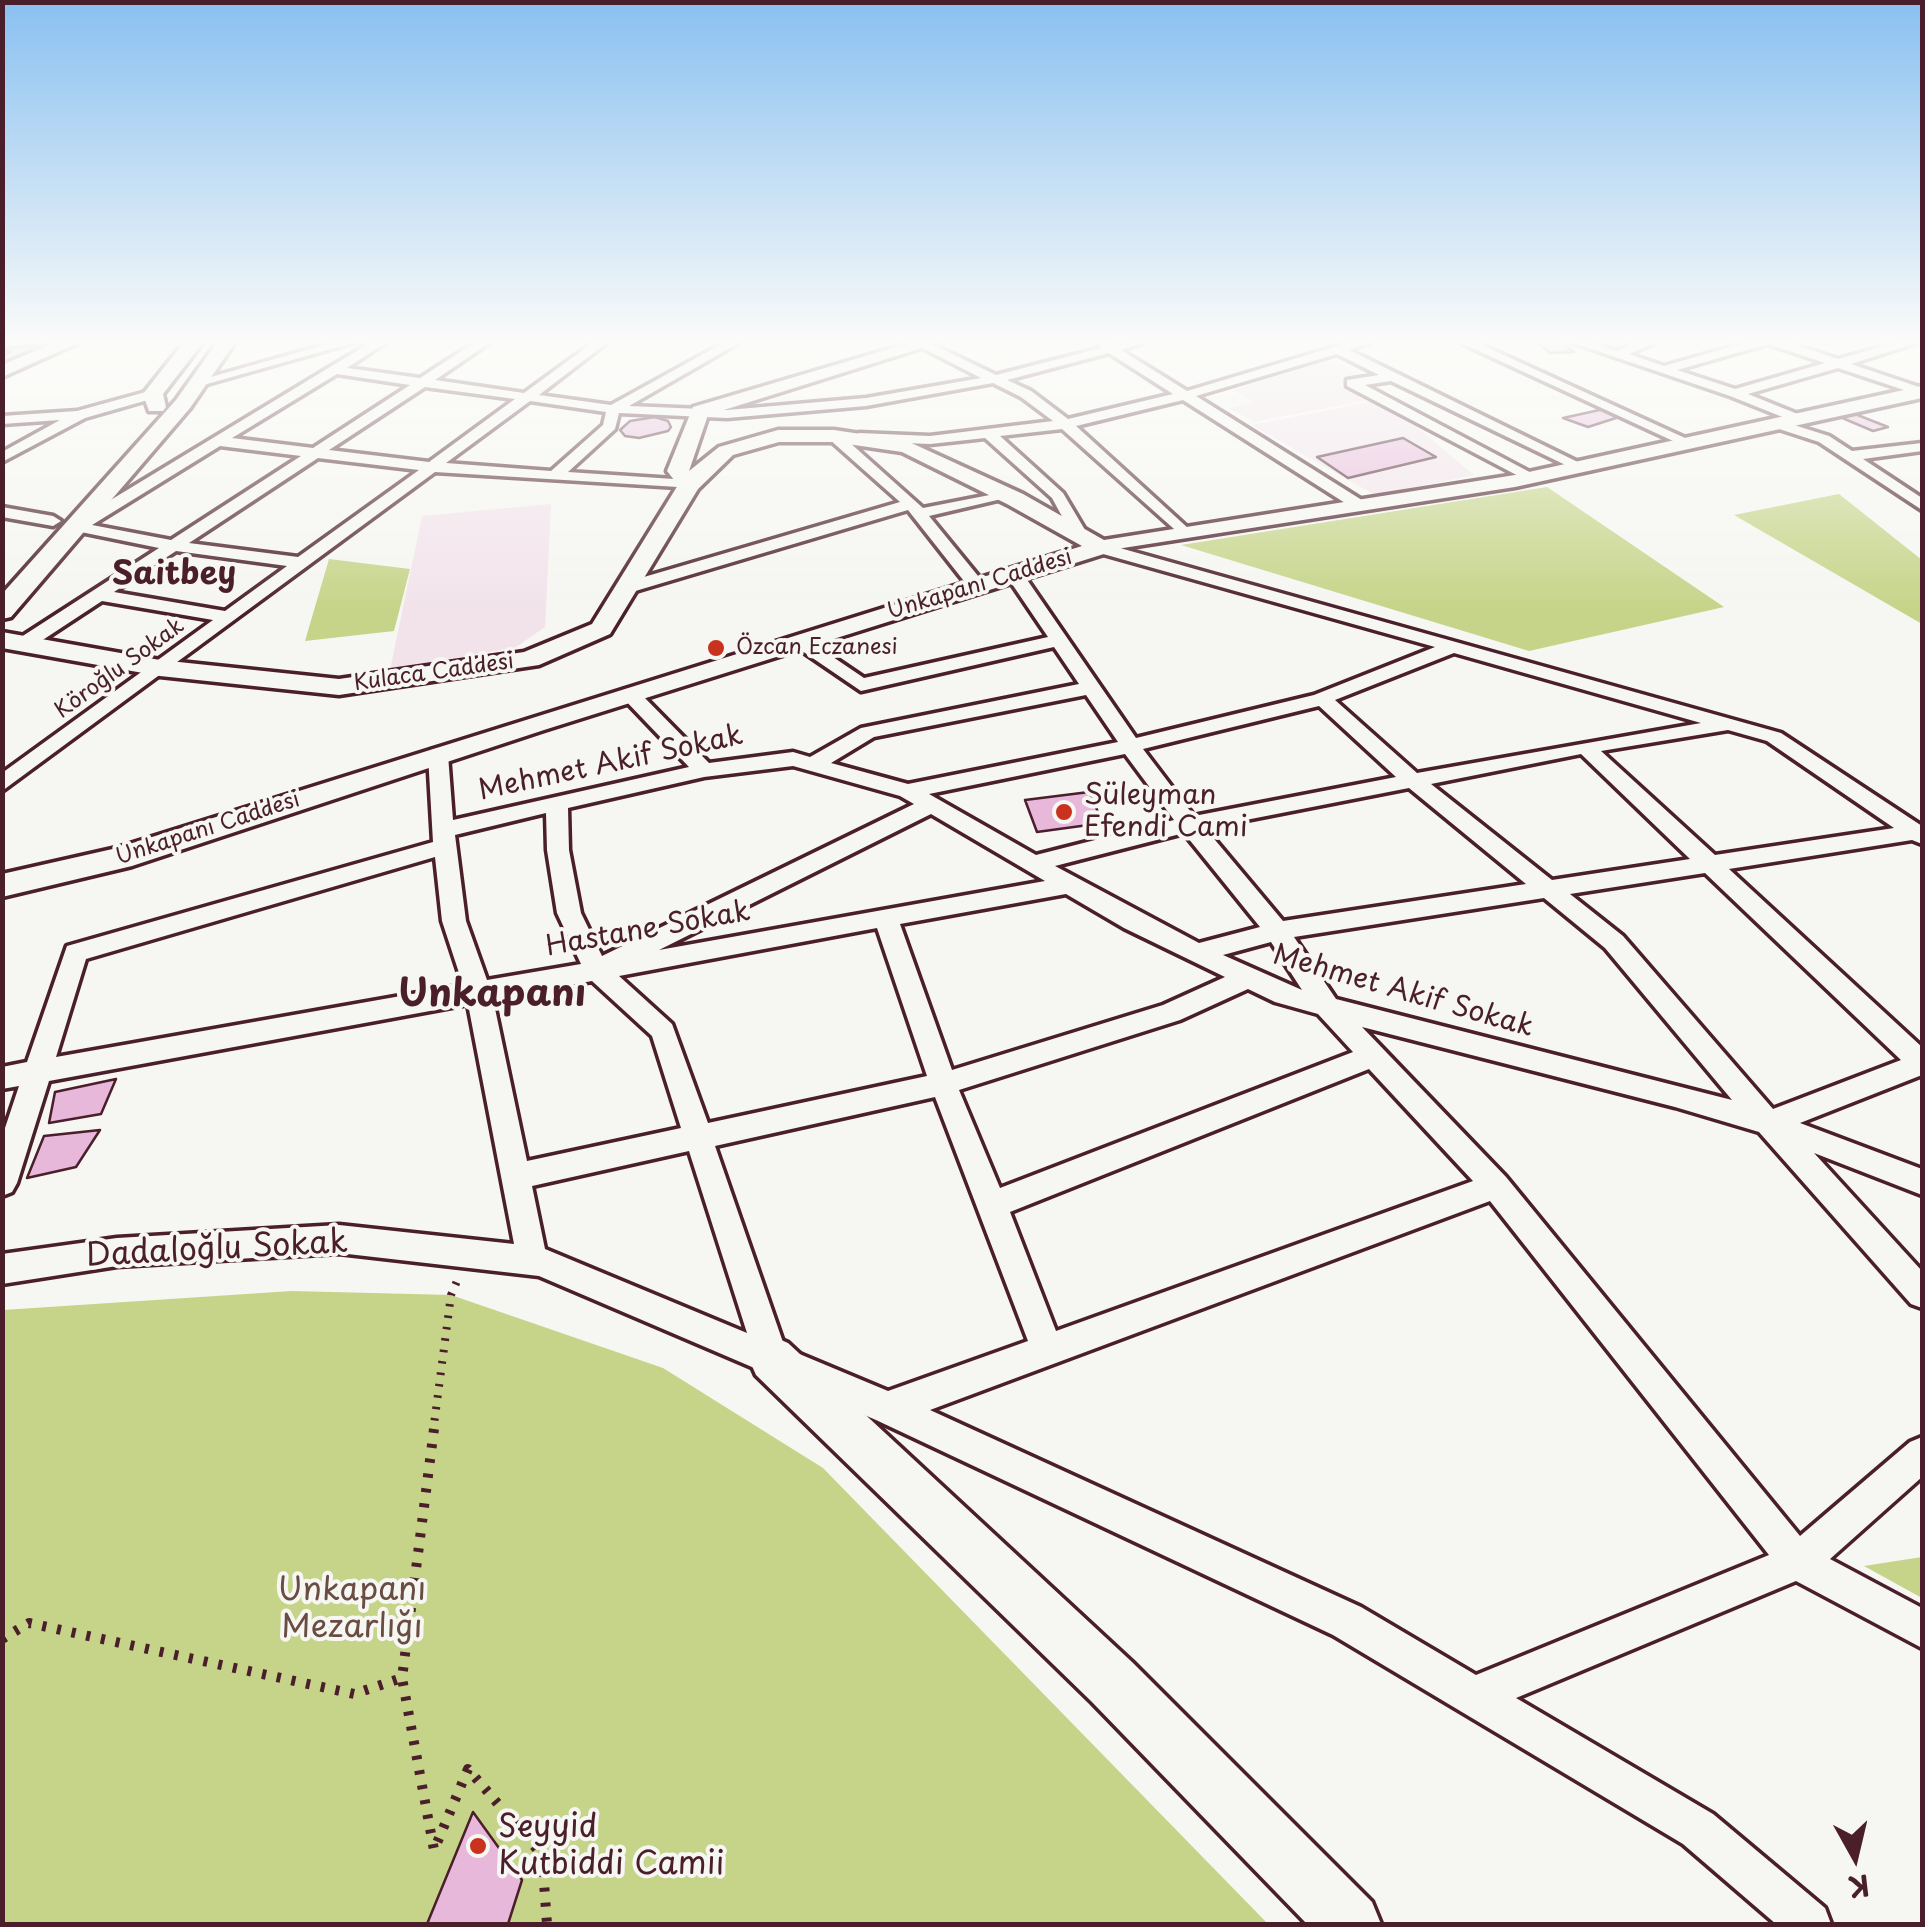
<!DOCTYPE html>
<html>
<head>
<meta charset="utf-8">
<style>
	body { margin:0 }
	#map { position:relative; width:1925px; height:1927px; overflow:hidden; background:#f6f6f2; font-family:"Playpen Sans",sans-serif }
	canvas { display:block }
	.frame { position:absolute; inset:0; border:5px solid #4a1f2b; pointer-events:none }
	.north { position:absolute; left:1805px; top:1807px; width:100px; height:100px; -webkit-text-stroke:8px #f6f6f2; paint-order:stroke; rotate:172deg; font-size:28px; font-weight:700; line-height:40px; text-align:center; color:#4a1f2b }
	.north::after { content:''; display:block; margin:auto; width:35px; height:45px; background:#4a1f2b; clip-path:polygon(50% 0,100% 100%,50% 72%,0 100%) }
</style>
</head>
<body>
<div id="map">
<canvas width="1925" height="1927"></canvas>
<div class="frame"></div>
<div class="north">K</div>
</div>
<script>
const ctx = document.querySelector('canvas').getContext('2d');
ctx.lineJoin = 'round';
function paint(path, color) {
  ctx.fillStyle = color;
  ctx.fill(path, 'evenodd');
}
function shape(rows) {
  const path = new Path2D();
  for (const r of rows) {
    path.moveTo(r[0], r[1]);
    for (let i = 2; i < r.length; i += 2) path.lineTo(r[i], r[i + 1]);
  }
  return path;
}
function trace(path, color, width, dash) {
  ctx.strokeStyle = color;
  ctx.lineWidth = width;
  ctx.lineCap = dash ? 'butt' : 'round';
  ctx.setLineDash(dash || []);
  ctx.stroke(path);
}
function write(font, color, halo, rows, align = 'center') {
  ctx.font = font + ' "Playpen Sans",sans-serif';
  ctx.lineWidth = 8;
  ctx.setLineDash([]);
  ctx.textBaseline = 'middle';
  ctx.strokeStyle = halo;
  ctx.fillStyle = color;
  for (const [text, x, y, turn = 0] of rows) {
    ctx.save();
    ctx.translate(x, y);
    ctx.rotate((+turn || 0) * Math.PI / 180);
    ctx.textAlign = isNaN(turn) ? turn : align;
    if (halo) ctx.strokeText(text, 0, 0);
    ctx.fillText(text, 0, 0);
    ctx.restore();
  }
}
const built = shape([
	[1330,360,1364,375,1339,385,1367,400,1254,422,1229,408,1254,402,1233,390],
	[1374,401,1418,428,1474,475,1375,495,1252,425],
	[551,504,545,627,516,647,390,670,422,516]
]);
const green = shape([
	[1547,487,1724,607,1529,651,1181,545],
	[1839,494,1922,560,1922,624,1734,515],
	[329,559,410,569,394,631,305,641],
	[292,1291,451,1295,663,1368,823,1468,1268,1924,3,1924,3,1310],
	[1922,1557,1922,1598,1864,1566]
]);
const building = shape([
	[1535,341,1560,341,1574,352,1550,353,1535,341],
	[48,344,50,345,2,367,2,355,11,351,2,351,9,345,48,344],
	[1604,409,1619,417,1588,427,1563,418,1604,409],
	[1855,414,1888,427,1873,431,1840,417,1855,414],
	[655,417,668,421,671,427,668,431,639,438,625,436,620,430,630,421,655,417],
	[1403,438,1436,457,1348,478,1317,457,1403,438],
	[1089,792,1103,823,1037,832,1025,800,1089,792],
	[116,1079,101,1114,49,1123,55,1092,116,1079],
	[100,1130,76,1167,27,1178,44,1136,100,1130],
	[473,1812,522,1880,508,1924,427,1924,473,1812]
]);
const pathFar1 = shape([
	[433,1432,451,1295,457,1281]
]);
const path = shape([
	[434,1429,402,1678,434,1850,468,1769,542,1855,547,1924],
	[2,1639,29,1623,354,1694,402,1678]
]);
const street = shape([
	[2,341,55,341,2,347,2,341],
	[338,341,359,341,207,384,200,380,338,341],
	[373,341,388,341,347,368,420,378,477,341,492,341,435,380,524,393,595,341,609,341,539,395,611,405,727,341,742,341,629,406,727,410,866,398,981,378,909,341,925,341,996,375,1101,348,1099,345,1105,341,1113,345,1147,341,1121,350,1187,391,1354,341,1373,341,1349,350,1590,468,1578,471,1391,381,1365,385,1539,477,1526,480,1347,386,1347,380,1379,375,1337,354,1196,396,1365,502,1365,508,1353,508,1183,400,1076,426,1189,529,1191,532,1183,537,1062,429,1000,436,1063,493,1088,535,1080,540,1072,535,1052,498,985,438,930,444,859,441,852,437,859,433,930,436,1053,421,1021,397,993,383,866,406,727,418,619,413,615,429,568,472,689,480,697,485,694,488,435,472,2,791,2,773,213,620,102,601,32,647,18,647,18,639,159,548,71,530,71,524,373,341],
	[1109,353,1173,394,1068,419,1031,391,1007,380,1109,353],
	[337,374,410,385,313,448,232,438,337,374],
	[425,387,515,399,429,462,329,450,425,387],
	[530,401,606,412,603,425,551,471,446,463,530,401],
	[220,446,301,456,171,540,92,525,220,446],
	[318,458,419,470,298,557,189,543,318,458],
	[176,551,287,566,225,611,114,592,176,551],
	[1457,341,1473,341,1696,443,1684,446,1457,341],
	[1568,341,1587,341,1616,351,1641,341,1658,341,1629,354,1664,366,1751,341,1784,341,1838,359,1902,341,1922,341,1851,364,1922,388,1922,396,1838,368,1748,394,1805,417,1805,423,1800,424,1730,396,1568,341],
	[1768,344,1825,363,1735,389,1677,370,1768,344],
	[153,390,158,391,158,397,85,418,2,462,2,452,60,420,2,424,2,416,77,411,153,390],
	[1778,420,1829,436,1852,451,1922,443,1922,451,1863,459,1922,498,1922,510,1819,442,1773,427,1771,424,1778,420],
	[829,433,839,433,923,508,1010,491,1010,497,929,516,983,582,983,590,971,590,908,510,632,592,620,592,620,584,900,502,829,439,829,433],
	[2,507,53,516,61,521,53,526,2,517,2,507],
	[1102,543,1781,733,1922,826,1922,844,1912,840,1729,869,1922,1047,1922,1075,1800,1123,1922,1169,1922,1195,1814,1153,1922,1271,1922,1308,1911,1304,1759,1132,1675,1107,1362,1027,1506,1177,1800,1536,1910,1442,1922,1437,1922,1477,1830,1559,1922,1608,1922,1648,1796,1581,1516,1698,1713,1814,1825,1908,1831,1924,1776,1924,1683,1844,1333,1635,876,1420,539,1276,339,1253,117,1266,2,1284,2,1254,117,1238,339,1225,514,1244,468,1004,49,1081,17,1183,12,1192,2,1196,2,1137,19,1086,2,1089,2,1067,27,1062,67,946,433,842,428,755,431,750,438,748,448,755,453,820,689,767,623,698,623,690,630,688,637,690,709,763,793,752,810,757,861,728,1079,684,1054,647,861,691,789,642,791,638,805,638,864,678,1048,637,1006,575,1015,570,1021,571,1136,738,1314,695,1435,647,1096,552,1096,544,1102,543],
	[1454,653,1701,723,1417,773,1335,700,1454,653],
	[1086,695,1118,742,908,784,831,763,874,737,1086,695],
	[1319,706,1396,777,1194,816,1143,749,1319,706],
	[1728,730,1767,741,1894,828,1715,855,1601,751,1728,730],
	[1125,754,1174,820,1036,855,929,794,1125,754],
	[1581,754,1690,859,1552,880,1431,784,1581,754],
	[793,766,900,796,914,804,602,956,581,913,569,850,568,808,704,777,793,766],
	[1409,788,1526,884,1283,921,1205,828,1409,788],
	[546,813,547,850,557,913,581,964,487,980,466,921,455,835,546,813],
	[931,814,1045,881,659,950,931,814],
	[1184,833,1260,927,1199,943,1055,866,1184,833],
	[435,857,442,921,463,985,56,1057,86,959,435,857],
	[1705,873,1901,1060,1773,1109,1623,936,1570,894,1705,873],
	[1066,894,1124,928,1225,977,1163,1005,952,1070,900,924,1066,894],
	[1544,898,1605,948,1732,1100,1336,999,1294,937,1544,898],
	[877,928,927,1076,708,1123,672,1024,619,976,877,928],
	[1271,942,1302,990,1223,955,1271,942],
	[592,981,652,1036,681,1128,527,1161,493,999,592,981],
	[1248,989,1275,1002,1318,1014,1353,1052,1000,1188,959,1090,1180,1020,1248,989],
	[1369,1069,1473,1181,1056,1331,1010,1212,1369,1069],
	[935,1097,1028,1341,888,1391,785,1348,715,1146,935,1097],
	[689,1151,747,1333,545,1249,532,1186,689,1151],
	[1490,1201,1769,1555,1476,1675,1361,1607,930,1410,1490,1201]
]);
const secondary = shape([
	[58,341,82,341,2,377,2,365,58,341],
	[916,341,944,341,708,415,689,471,719,447,778,430,834,430,907,441,1023,494,1104,540,1515,475,1922,386,1922,398,1515,487,1123,548,544,730,132,866,2,897,2,874,117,848,1082,546,1007,504,902,452,834,442,779,442,733,455,698,489,610,634,539,665,339,695,160,676,2,648,2,632,160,660,339,679,524,652,592,624,678,485,667,471,693,407,916,341],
	[772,1336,788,1343,1132,1662,1372,1902,1381,1924,1307,1924,1092,1702,756,1375,749,1359,756,1343,772,1336]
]);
const primary = shape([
	[185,341,204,341,163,394,166,407,163,411,149,411,143,394,185,341],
	[218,341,236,341,190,408,11,617,2,619,2,594,176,400,218,341]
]);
const markers = [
	[716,648,10,"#c8321e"],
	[1064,812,10,"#c8321e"],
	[478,1846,10,"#c8321e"]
];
const farStreetnames = [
	["Unkapanı Caddesi",980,585,-17],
	["Köroğlu Sokak",120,669,-36],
	["Kulaca Caddesi",434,673,-8],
	["Unkapanı Caddesi",208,829,-18]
];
const farPoinames = [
	["Özcan Eczanesi",736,648]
];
const streetNames = [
	["Mehmet Akif Sokak",611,764,-12],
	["Hastane Sokak",648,930,-10],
	["Mehmet Akif Sokak",1403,992,16]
];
const poiNames = [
	["Süleyman",1084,796],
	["Efendi Cami",1084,828]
];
const farDistrictnames = [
	["Saitbey",174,575]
];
const nearStreetnames = [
	["Dadaloğlu Sokak",217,1250,-3]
];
const nearParknames = [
	["Unkapanı",352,1591],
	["Mezarlığı",352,1628]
];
const nearPoinames = [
	["Seyyid",498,1828],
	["Kutbiddi Camii",498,1865]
];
const districtNames = [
	["Unkapanı",492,996]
];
paint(built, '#f2e3eb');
paint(green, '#c5d488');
paint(building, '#e7b8da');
trace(building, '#4a1f2b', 2.5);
trace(street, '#4a1f2b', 7);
trace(secondary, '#4a1f2b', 7);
trace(primary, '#4a1f2b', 7);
trace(pathFar1, '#4a1f2b', 8, [2.5, 9]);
trace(path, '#4a1f2b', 10, [4, 11]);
paint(street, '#f6f6f2');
paint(secondary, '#f6f6f2');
paint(primary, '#f6f6f2');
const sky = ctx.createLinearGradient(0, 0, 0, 611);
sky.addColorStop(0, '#89c0f0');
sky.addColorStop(0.56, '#fbfbf9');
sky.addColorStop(1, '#fbfbf900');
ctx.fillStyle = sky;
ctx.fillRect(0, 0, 1925, 611);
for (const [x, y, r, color] of markers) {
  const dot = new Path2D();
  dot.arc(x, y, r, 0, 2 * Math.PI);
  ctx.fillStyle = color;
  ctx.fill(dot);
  trace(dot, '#f6f6f2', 4);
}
write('22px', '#4a1f2b', '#f6f6f2', farStreetnames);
write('22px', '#4a1f2b', '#f6f6f2', farPoinames, 'left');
write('28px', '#4a1f2b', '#f6f6f2', streetNames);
write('28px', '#4a1f2b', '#f6f6f2', poiNames, 'left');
write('bold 32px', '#4a1f2b', '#f6f6f2', farDistrictnames);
write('32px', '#4a1f2b', '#f6f6f2', nearStreetnames);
write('32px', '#694c42', '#f6f6f2', nearParknames);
write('32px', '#4a1f2b', '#f6f6f2', nearPoinames, 'left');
write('bold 38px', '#4a1f2b', '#f6f6f2', districtNames);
</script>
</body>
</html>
